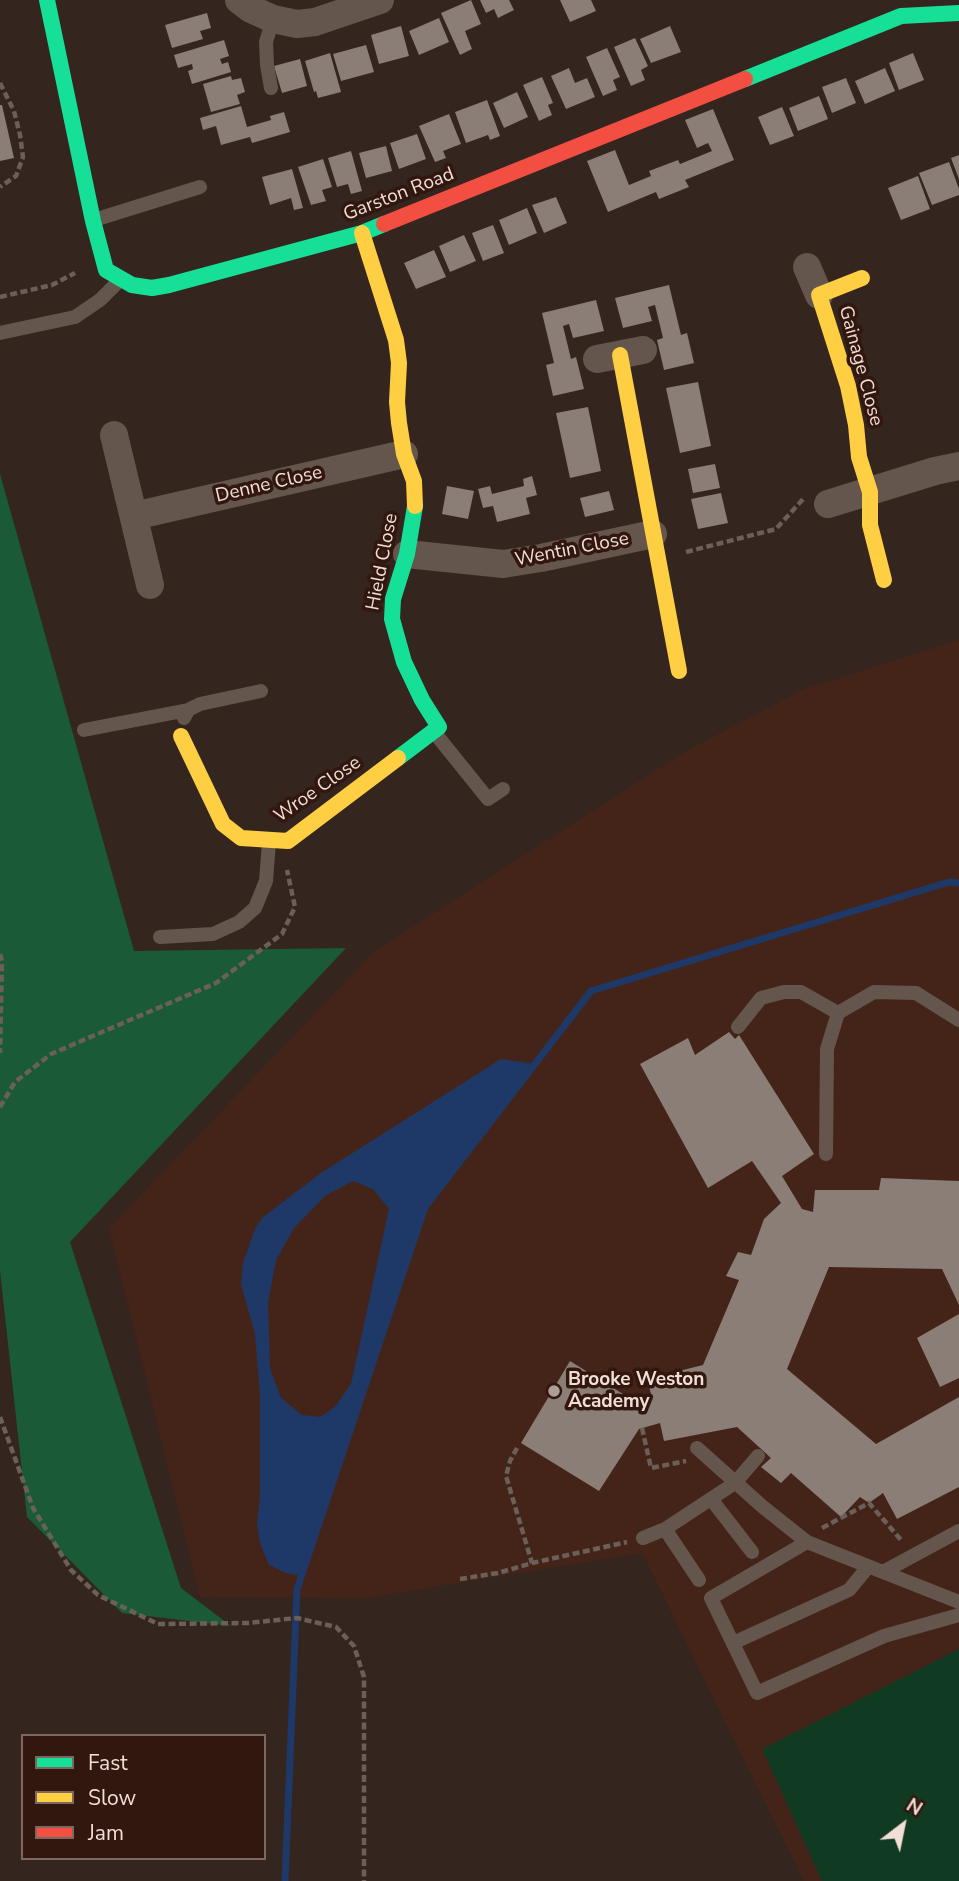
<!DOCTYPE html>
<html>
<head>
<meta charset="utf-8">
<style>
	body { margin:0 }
	#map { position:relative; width:959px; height:1881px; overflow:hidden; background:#34251f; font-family:"Nunito Sans",sans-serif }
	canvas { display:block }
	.legend { position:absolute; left:21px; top:1734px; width:245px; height:126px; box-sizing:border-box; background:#31170e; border:2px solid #7e675e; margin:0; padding:9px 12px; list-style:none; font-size:21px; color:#f1ded7 }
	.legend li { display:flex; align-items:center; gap:14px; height:35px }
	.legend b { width:35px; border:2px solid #7e675e }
	.north { position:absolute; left:868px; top:1790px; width:70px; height:70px; -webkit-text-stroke:5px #31170e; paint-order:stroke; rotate:32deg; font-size:19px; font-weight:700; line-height:28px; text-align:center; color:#f1ded7 }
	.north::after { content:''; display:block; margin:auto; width:24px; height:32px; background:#f1ded7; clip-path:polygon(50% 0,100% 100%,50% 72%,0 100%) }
</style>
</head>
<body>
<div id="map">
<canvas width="959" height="1881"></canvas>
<ul class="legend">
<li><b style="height:9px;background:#16e098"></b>Fast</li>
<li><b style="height:9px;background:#ffcf43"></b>Slow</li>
<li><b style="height:9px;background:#f24e42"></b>Jam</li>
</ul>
<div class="north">N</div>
</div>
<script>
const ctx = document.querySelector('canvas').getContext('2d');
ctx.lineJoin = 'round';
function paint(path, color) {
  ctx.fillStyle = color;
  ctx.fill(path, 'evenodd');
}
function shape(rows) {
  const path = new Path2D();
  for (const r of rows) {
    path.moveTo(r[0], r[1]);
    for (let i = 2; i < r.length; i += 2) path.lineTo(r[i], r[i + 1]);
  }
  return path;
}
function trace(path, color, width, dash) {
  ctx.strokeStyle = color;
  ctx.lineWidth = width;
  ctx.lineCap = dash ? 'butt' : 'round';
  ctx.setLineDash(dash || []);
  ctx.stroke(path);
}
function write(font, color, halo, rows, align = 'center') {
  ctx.font = font + ' "Nunito Sans",sans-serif';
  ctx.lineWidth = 7;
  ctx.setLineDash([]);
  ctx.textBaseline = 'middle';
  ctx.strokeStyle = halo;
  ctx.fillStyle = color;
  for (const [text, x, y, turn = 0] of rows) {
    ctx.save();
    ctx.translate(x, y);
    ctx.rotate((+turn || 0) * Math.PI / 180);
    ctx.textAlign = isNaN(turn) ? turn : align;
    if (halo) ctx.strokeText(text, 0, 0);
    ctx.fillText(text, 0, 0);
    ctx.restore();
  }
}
const built = shape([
	[959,640,959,1881,804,1881,642,1553,366,1598,200,1597,109,1228,375,951,686,751,804,689]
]);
const green = shape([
	[959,1649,959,1881,822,1881,762,1749]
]);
const forest = shape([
	[0,474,134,951,346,948,70,1242,181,1588,231,1626,122,1613,27,1517,0,1271]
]);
const water = shape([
	[501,1059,535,1064,425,1207,302,1576,286,1573,269,1565,260,1543,257,1523,260,1498,260,1394,255,1334,241,1284,243,1263,255,1229,262,1218,321,1173],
	[353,1181,373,1189,389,1209,351,1384,335,1407,320,1417,302,1415,281,1398,270,1368,268,1303,276,1260,294,1228,326,1195]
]);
const stream = shape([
	[285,1881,297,1589,425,1207,591,991,949,882,959,883]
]);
const building = shape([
	[471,0,481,24,465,31,472,49,460,55,441,13],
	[480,0,509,0,514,10,498,18,494,9,486,13],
	[560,0,591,0,596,11,570,22],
	[207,13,211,28,200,31,203,39,172,48,165,25],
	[439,18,449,42,419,55,409,31],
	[401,26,409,56,379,64,371,35],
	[670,26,681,52,651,63,640,39],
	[635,38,648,66,641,70,645,80,631,86,614,47],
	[224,40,229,56,220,59,222,64,228,62,231,72,192,84,188,71,193,69,192,64,178,68,174,55],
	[366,45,374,72,341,81,333,54],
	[607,48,620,77,613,80,617,90,603,96,586,57],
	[330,53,341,92,318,98,316,91,314,92,305,61],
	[913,53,924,80,899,90,889,63],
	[300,59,307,86,282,93,274,66],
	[569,68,575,83,587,78,595,97,566,109,551,76],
	[885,68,895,91,865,104,855,81],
	[231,76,232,80,241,78,245,92,237,95,240,104,211,112,203,84],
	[542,77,553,103,548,105,552,115,539,121,523,85],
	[846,78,856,103,832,113,822,87],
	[517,92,528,117,504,128,493,103],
	[819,96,828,119,798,131,789,108],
	[487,100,500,136,490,140,488,135,466,143,455,112],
	[0,105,2,105,14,158,0,161],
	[241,106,247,127,271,120,270,116,284,112,290,132,252,143,250,137,221,145,216,126,203,130,200,118],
	[782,107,794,136,770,145,758,117],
	[713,109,734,160,685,180,689,187,659,199,656,192,608,212,587,161,615,150,629,185,651,176,649,171,678,160,680,164,712,151,708,143,697,148,685,120],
	[449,114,461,144,443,151,446,158,435,162,419,126],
	[417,134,426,159,399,169,390,143],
	[386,146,392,171,366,178,359,153],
	[351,151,362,191,351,194,348,184,337,187,328,158],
	[959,155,959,179,951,158],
	[323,159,332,187,322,190,326,201,311,205,298,167],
	[949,162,959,189,959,195,932,205,919,173],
	[292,169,303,208,294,210,291,198,270,205,262,177],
	[918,176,930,209,901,220,888,188],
	[556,197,567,223,544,233,532,205],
	[527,208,537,233,509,245,499,220],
	[493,225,504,253,483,261,472,233],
	[464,235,476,261,450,272,439,246],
	[434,250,446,277,416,289,404,263],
	[669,285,681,335,687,333,694,363,664,370,657,340,663,338,655,305,648,307,652,321,623,328,615,298],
	[596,300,604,331,573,338,569,324,563,326,571,359,576,357,584,389,553,396,546,365,554,363,542,313],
	[698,382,711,446,680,453,666,388],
	[588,407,601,471,570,478,556,413],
	[715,464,720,488,693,493,688,469],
	[532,476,537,495,526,498,530,514,497,522,493,506,483,508,478,489,490,486,492,494,524,486,523,479],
	[447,486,474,491,468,519,442,514],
	[609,491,614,510,585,517,580,498],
	[721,493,728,523,698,529,691,499],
	[729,1032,735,1039,739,1035,814,1154,782,1176,802,1209,813,1212,815,1190,879,1190,881,1178,959,1181,959,1305,942,1269,829,1267,787,1369,876,1444,959,1397,959,1487,897,1519,883,1493,869,1503,860,1497,841,1517,791,1473,781,1483,761,1467,771,1458,737,1427,664,1441,660,1423,639,1429,599,1491,521,1443,570,1361,631,1399,651,1394,647,1379,703,1365,739,1280,726,1276,738,1252,751,1255,764,1219,781,1203,752,1161,708,1188,640,1064,688,1038,695,1055],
	[959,1314,959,1378,940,1387,917,1338]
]);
const path = shape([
	[0,83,14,111,20,135,23,157,16,176,0,187],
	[0,297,52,285,75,273],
	[686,552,776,529,804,498],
	[0,954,2,961,0,1053],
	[0,1107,15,1082,51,1054,216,983,282,934,295,907,287,870],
	[0,1417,33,1508,71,1570,98,1595,158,1624,248,1623,297,1618,336,1627,354,1646,364,1677,364,1881],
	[642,1428,651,1468,686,1461],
	[517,1448,510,1461,506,1476,532,1563],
	[822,1528,869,1503,902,1541],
	[460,1579,498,1573,532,1563,627,1542]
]);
const lane = shape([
	[271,88,267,65,266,42,273,19],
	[94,220,200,187],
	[0,333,75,317,100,300,120,280],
	[184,718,188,710,200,704,261,691],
	[84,730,188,710],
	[434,732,488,799,503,789],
	[160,937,213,934,239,922,255,908,266,881,269,842],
	[738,1027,761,998,784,992,801,992,838,1013],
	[826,1154,827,1049,838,1013,874,992,916,993,959,1020],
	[697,1448,763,1507,807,1542],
	[711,1499,752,1552],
	[665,1529,699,1580],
	[643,1538,665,1529,735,1483,758,1456],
	[883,1572,959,1531],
	[959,1602,807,1542,711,1598,757,1693,884,1636,959,1615],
	[733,1643,849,1590,868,1567]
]);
const street = shape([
	[239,0,251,9,273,19,297,24,315,22,380,0],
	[807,267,819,295],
	[597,359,643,350],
	[114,435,150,585],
	[828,504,935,471,959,466],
	[134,516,404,454],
	[407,554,503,564,541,558,653,534]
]);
const fast = shape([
	[47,0,93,221,106,270,132,285,152,288,169,285,362,233,384,224],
	[745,79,901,16,959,13],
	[398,758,439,727,422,700,404,662,392,619,393,599,407,554,415,506]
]);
const slow = shape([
	[362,233,396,340,399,363,397,402,399,423,404,454,414,481,415,506],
	[862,278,819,295,848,386,856,425,859,457,870,492,870,525,884,580],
	[620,355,679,671],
	[181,736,223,824,241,838,288,841,398,758]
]);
const jam = shape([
	[384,224,745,79]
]);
const markers = [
	[554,1391,7,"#af9d97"]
];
const streetNames = [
	["Garston Road",399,195,-21],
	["Gainage Close",860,366,75],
	["Denne Close",269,485,-13],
	["Wentin Close",572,550,-11],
	["Hield Close",383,562,-79],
	["Wroe Close",318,790,-35]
];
const poiNames = [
	["Brooke Weston",568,1380],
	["Academy",568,1402]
];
paint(built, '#442419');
paint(green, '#113a23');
paint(forest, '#1a5a37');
paint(water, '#1e3967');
trace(stream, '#1e3967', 7);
paint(building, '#8a7e76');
trace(path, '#6b6059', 4.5, [7, 3.5]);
trace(lane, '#64564c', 14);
trace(street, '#64564c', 28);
trace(fast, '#16e098', 16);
trace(slow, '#ffcf43', 16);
trace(jam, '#f24e42', 16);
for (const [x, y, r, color] of markers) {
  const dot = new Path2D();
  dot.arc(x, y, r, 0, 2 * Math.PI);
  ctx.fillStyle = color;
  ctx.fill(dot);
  trace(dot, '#31170e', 2.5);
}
write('19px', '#f1ded7', '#31170e', streetNames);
write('bold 19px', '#f1ded7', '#31170e', poiNames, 'left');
</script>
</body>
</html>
